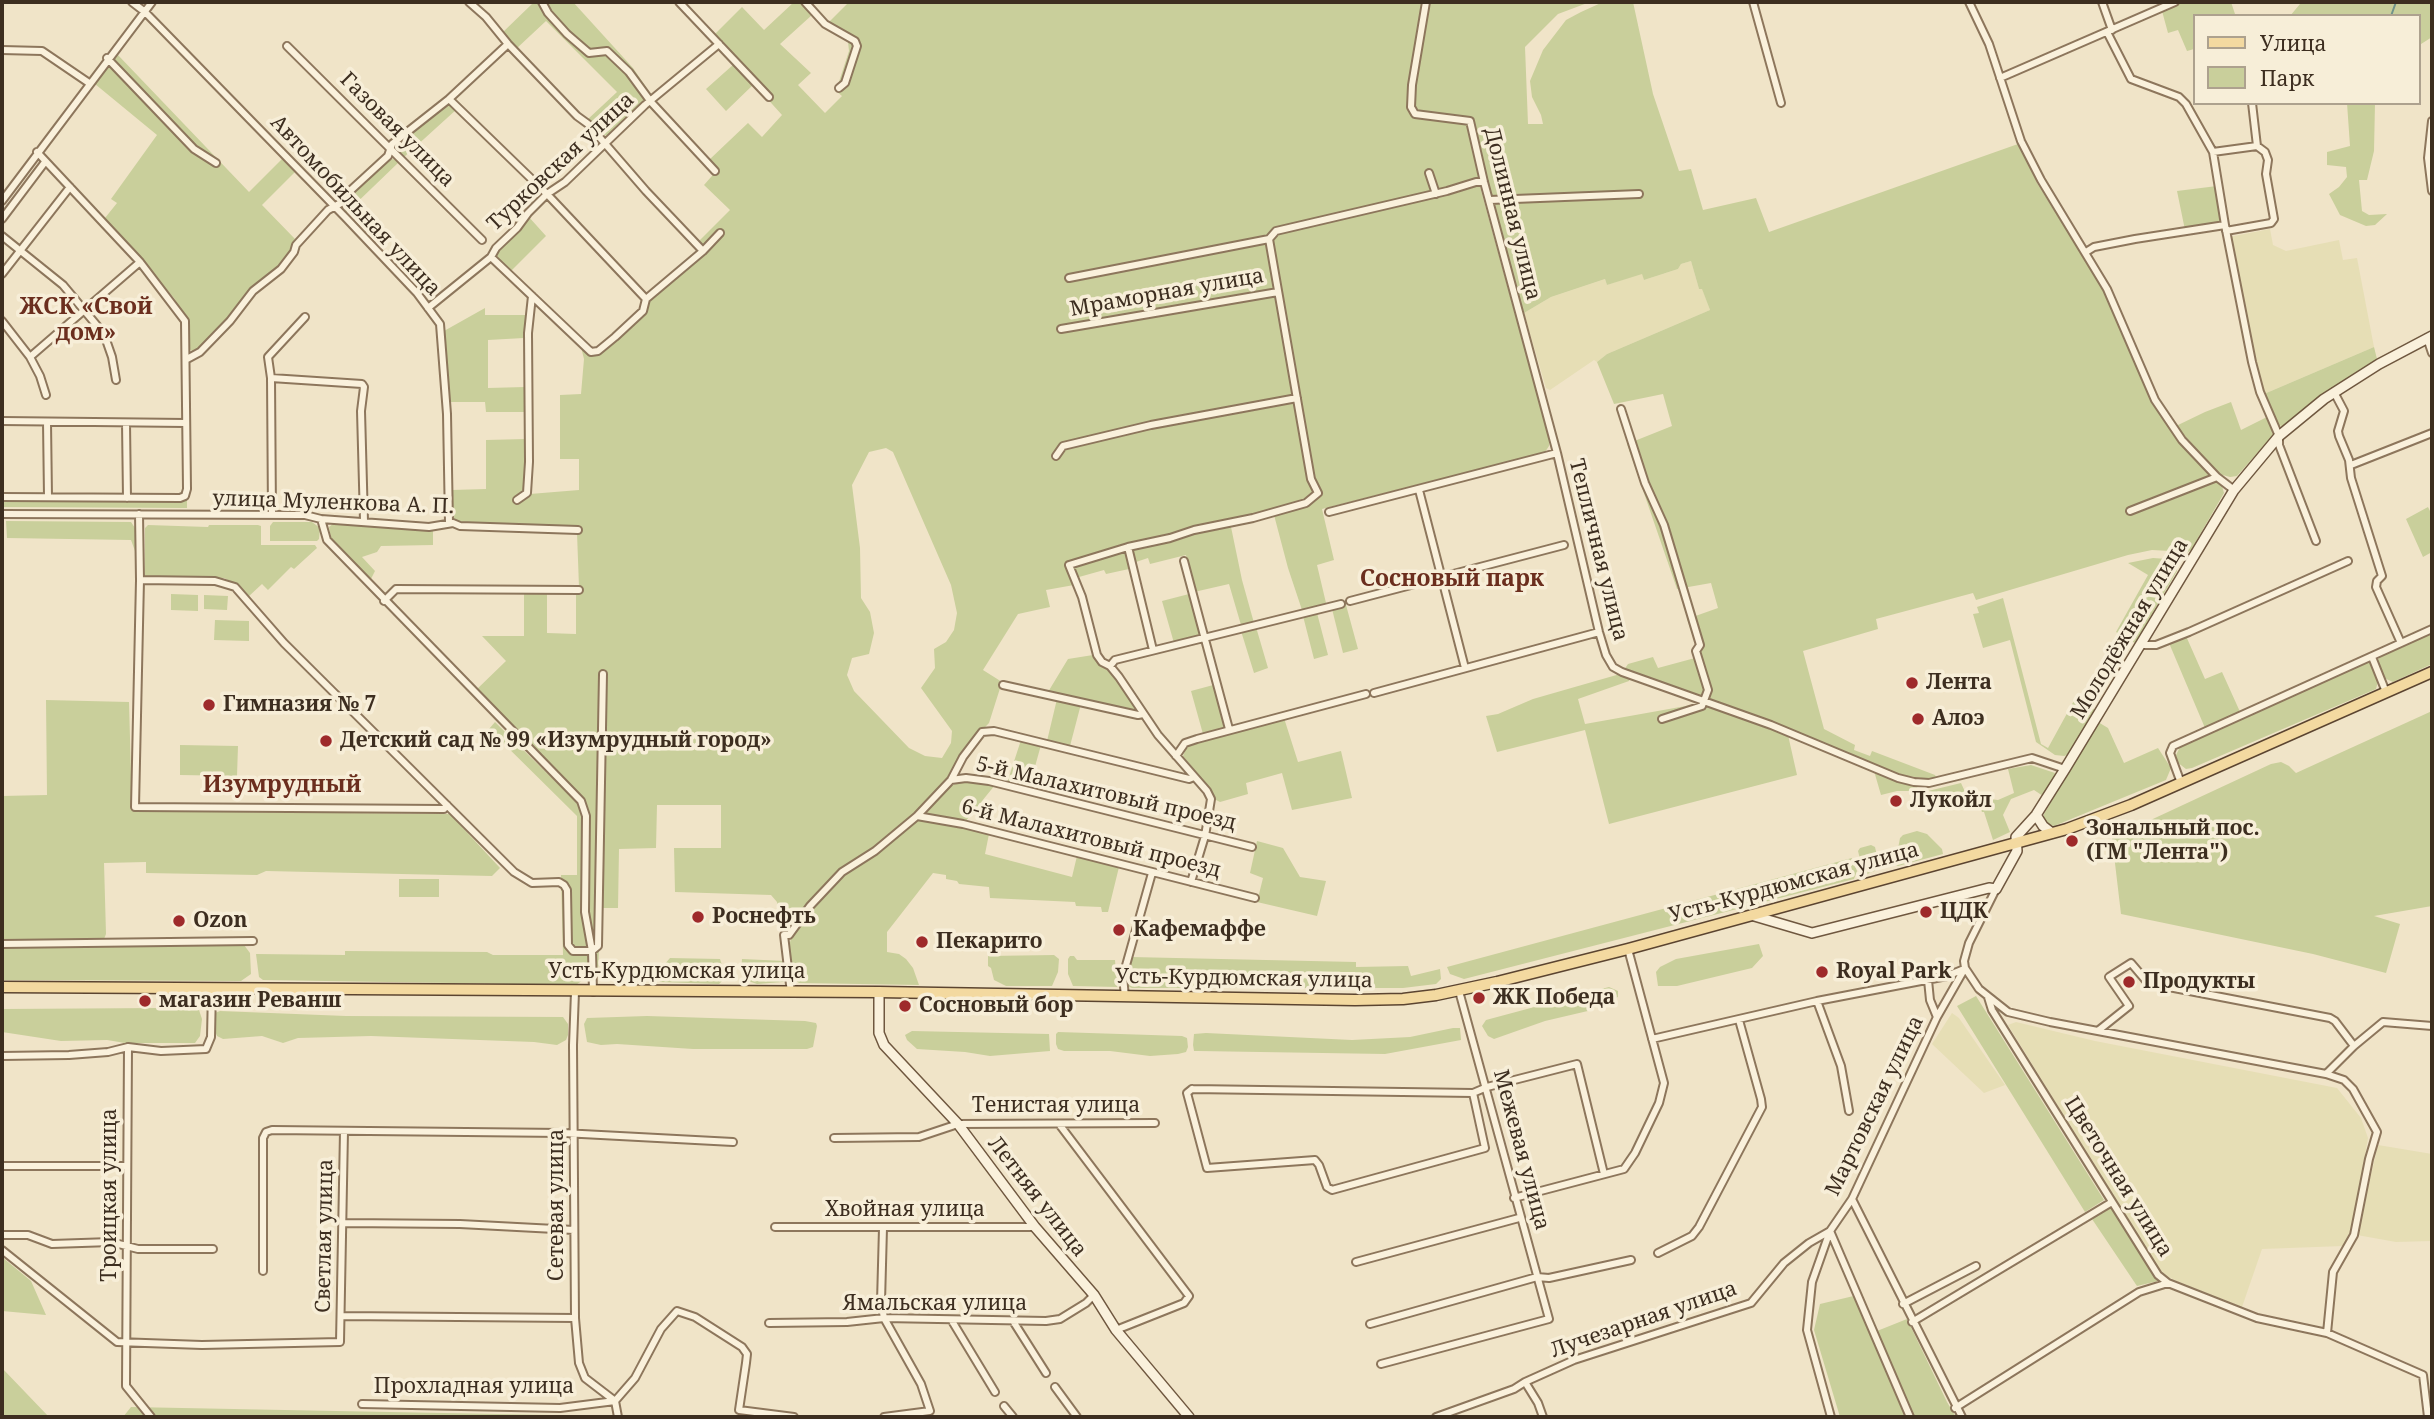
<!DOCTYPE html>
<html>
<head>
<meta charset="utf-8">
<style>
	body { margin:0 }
	#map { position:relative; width:2434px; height:1419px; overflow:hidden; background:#f0e4c8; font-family:"Noto Serif",serif }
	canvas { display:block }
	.frame { position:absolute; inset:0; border:4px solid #3d2e20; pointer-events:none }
	.legend { position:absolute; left:2193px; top:14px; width:228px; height:91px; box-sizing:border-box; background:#f7eed8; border:2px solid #ada18e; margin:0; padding:9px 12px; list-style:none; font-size:21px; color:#3d2e20 }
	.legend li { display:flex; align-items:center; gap:14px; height:35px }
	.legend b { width:35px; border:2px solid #ada18e }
</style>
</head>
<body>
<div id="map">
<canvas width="2434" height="1419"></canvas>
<div class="frame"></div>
<ul class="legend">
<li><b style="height:9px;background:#f3d9a0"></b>Улица</li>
<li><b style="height:19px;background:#c9cf9b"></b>Парк</li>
</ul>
</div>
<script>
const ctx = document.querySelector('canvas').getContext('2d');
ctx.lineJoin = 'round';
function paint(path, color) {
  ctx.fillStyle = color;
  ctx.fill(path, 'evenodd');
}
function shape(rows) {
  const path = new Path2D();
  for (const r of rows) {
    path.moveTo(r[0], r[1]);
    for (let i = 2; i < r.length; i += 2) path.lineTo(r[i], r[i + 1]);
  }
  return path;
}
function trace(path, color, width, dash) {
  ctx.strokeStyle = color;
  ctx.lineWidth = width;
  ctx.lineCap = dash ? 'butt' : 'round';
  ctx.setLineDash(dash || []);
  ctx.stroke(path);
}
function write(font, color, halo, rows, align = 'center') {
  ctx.font = font + ' "Noto Serif",serif';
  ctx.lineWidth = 7;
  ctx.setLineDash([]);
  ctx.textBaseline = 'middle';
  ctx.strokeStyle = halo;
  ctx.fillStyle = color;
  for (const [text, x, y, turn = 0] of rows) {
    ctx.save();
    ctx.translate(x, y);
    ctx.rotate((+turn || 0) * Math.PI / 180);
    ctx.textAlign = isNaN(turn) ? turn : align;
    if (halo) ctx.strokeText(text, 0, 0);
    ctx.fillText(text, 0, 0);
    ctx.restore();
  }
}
const farmland = shape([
	[2270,229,2273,245,2286,251,2339,240,2343,260,2357,258,2374,347,2264,394,2255,361,2229,237],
	[1691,261,1699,289,1702,288,1710,310,1607,354,1597,362,1594,360,1550,390,1546,388,1524,313,1551,297,1605,279,1607,285,1642,273,1644,280,1678,269,1681,264],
	[1952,1013,1959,1018,2005,1085,1984,1093,1932,1044],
	[2016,1022,2095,1041,2337,1088,2361,1118,2368,1138,2351,1234,2343,1246,2262,1249,2242,1307,2176,1281,2160,1272,2008,1025],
	[2378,1145,2432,1154,2432,1241,2396,1242,2357,1235]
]);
const green = shape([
	[531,2,573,2,633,68,653,97,610,136,602,135,587,120,617,92,546,21,516,49,503,32,532,4],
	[794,2,801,2,812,15,780,44,811,73,798,85,825,113,842,96,836,91,849,51,847,33,828,23,849,2,1590,2,1558,14,1525,47,1528,124,1543,124,1541,115,1532,97,1530,81,1543,50,1566,20,1581,12,1603,2,1633,2,1653,94,1679,171,1691,169,1703,210,1756,198,1769,232,2018,144,2037,183,2107,295,2151,400,2182,445,2222,486,2224,493,2191,550,2185,554,2179,555,2170,551,2152,550,2128,555,1976,600,1973,593,1876,619,1878,629,1803,651,1824,729,1855,745,1854,750,1870,756,1872,751,1935,775,1936,777,1929,779,1900,775,1733,707,1624,670,1628,664,1653,657,1658,668,1695,658,1692,648,1696,646,1687,619,1718,608,1711,583,1677,589,1627,444,1672,426,1663,394,1614,404,1597,362,1607,354,1710,310,1702,289,1699,289,1691,261,1681,264,1678,269,1644,280,1642,274,1607,285,1605,279,1551,297,1524,313,1485,179,1479,183,1549,438,1549,446,1545,452,1322,509,1334,560,1317,565,1326,603,1302,610,1288,568,1274,515,1231,527,1242,580,1254,623,1241,625,1229,584,1194,592,1186,555,1150,564,1148,558,1133,563,1129,569,1106,574,1104,570,1079,577,1084,597,1079,599,1074,585,1046,590,1050,607,1018,614,983,670,1002,682,989,723,965,748,948,778,915,814,874,849,841,870,826,884,789,930,781,931,777,902,771,895,675,892,674,848,721,848,721,805,657,805,656,848,619,849,618,908,601,908,598,971,587,910,583,801,571,786,475,691,506,661,482,636,524,636,524,592,547,594,547,633,576,634,576,594,579,587,577,533,460,527,460,522,454,519,453,515,452,490,486,489,486,440,526,439,526,485,530,494,579,490,579,459,560,459,560,395,581,394,584,359,581,347,593,355,600,354,644,313,649,301,654,296,706,251,699,241,730,210,704,185,718,169,709,160,748,123,762,137,782,115,754,84,726,111,706,89,734,64,724,45,714,35,742,7,764,30],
	[886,448,893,452,951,585,957,613,954,630,946,642,934,649,935,668,921,688,952,731,951,743,942,758,925,756,909,748,854,691,847,675,852,658,869,654,874,633,870,612,861,598,860,548,852,485,869,452],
	[2180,2,2231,2,2235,14,2194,16,2194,49,2187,51,2178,30,2168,33,2162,11],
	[2299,2,2432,2,2432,37,2418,46,2418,16,2290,16,2300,4],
	[117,54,249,192,284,157,296,171,262,205,295,239,291,251,278,267,250,288,227,320,194,352,189,349,187,320,174,298,105,218,117,203,111,199,157,135,95,84],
	[2347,103,2375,103,2374,151,2367,180,2359,180,2362,211,2369,215,2387,214,2375,225,2366,226,2340,215,2329,194,2339,187,2347,177,2346,167,2327,165,2327,152,2350,146],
	[445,104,449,104,457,109,403,158,396,149,396,143],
	[393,159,399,162,346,213,344,203,353,192,389,160],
	[2217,186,2220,222,2185,230,2177,191],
	[528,216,546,236,511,271,496,256,496,252],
	[485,308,485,315,526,315,524,338,488,340,488,388,525,387,526,412,486,412,485,402,448,402,444,331],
	[2374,347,2377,359,2324,393,2284,427,2276,424,2264,394],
	[2231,402,2241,430,2269,416,2273,435,2237,476,2230,477,2219,474,2176,426,2205,412],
	[2,499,187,500,187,508,2,507],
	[2428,507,2432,515,2432,552,2423,557,2406,519],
	[6,521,131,522,135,528,135,551,131,540,7,538],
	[273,522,312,522,320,528,319,539,317,541,270,541,270,526],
	[334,523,364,524,433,531,433,545,381,546,377,552,362,557,375,571,371,579,331,539,329,527],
	[148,525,208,527,209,525,258,525,261,526,261,545,315,545,317,548,294,569,291,567,268,590,262,584,248,597,236,584,224,578,145,576,145,528],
	[2153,558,2167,559,2176,565,2177,571,2135,643,2116,632,2148,575,2128,563],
	[171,594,198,595,198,611,171,610],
	[1189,594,1200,635,1174,643,1162,601],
	[204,595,228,596,227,610,204,609],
	[2003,598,2041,744,2048,748,2076,697,2095,710,2071,754,2064,756,2055,755,2036,742,2010,640,1983,648,1973,614,1979,613,1977,607],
	[1346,605,1358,649,1343,653,1332,609],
	[1317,613,1328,655,1314,659,1303,616],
	[215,620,249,621,249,641,214,640],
	[1256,627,1268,668,1254,673,1241,631],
	[2432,633,2432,664,2393,682,2384,678,2377,662,2380,656],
	[2186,636,2205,679,2222,672,2241,714,2205,728,2169,643],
	[1093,655,1118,679,1139,709,1137,713,1048,692,1068,659],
	[2366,662,2372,663,2378,681,2376,689,2192,768,2186,769,2177,762,2176,755,2180,747],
	[1620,674,1630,677,1629,681,1578,699,1585,724,1697,704,1699,701,1788,735,1797,775,1609,824,1585,730,1497,752,1486,716,1498,714,1533,699],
	[1217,684,1227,720,1225,727,1203,734,1191,691],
	[1057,699,1081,704,1070,746,1047,741],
	[46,700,129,702,132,811,450,814,500,868,492,876,266,871,257,875,146,873,146,862,104,863,106,934,104,939,2,939,2,796,47,795],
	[2432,711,2432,906,2374,916,2400,924,2386,973,2313,954,2121,914,2112,838,2271,764,2281,762,2289,766,2296,773],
	[1284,718,1298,762,1341,751,1352,798,1292,810,1282,773,1246,783,1248,794,1220,802,1214,799,1210,789,1183,756,1187,746,1197,741],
	[495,722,577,803,581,810,582,912,589,957,587,977,576,985,263,980,259,977,256,954,345,955,345,951,487,952,493,955,563,955,561,875,577,875,577,816,489,729],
	[2098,722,2108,728,2124,763,2158,748,2171,768,2166,780,2054,826,2047,824,2044,821,2044,814],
	[1021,740,1041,745,1029,788,1007,783],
	[180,745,238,746,237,776,180,775],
	[2031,765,2055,773,2053,781,2043,796,2034,790,2011,799,2003,815,2010,832,1993,840,1984,812,1982,812,1978,803,1928,791,1961,783,1967,796,1998,800,2014,793,2008,769],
	[1874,771,1901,783,1917,787,1919,791,1897,791,1881,795],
	[965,781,995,785,965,822,927,813,927,809,950,786],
	[926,819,989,834,985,854,1072,877,1077,856,1119,867,1108,912,1102,912,1101,907,1076,906,1075,902,990,898,989,887,959,884,957,881,946,879,946,875,933,873,887,932,887,952,899,954,906,959,913,968,919,985,799,983,794,979,789,946,792,935,812,909,844,875,859,863,877,854,911,823],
	[1917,831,1927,834,1942,849,1943,854,1898,866,1895,865,1900,838,1903,835],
	[1257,841,1283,848,1300,877,1326,881,1317,916,1257,902,1263,878,1250,873],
	[1871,845,1875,847,1880,869,1867,874,1863,871,1858,851,1860,848],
	[1852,858,1857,871,1854,879,1464,979,1450,974,1447,967],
	[399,879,439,879,439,897,399,897],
	[1759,944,1763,956,1752,968,1677,986,1658,986,1656,972,1660,967,1676,959],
	[244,945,250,953,251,974,241,981,2,980,2,946],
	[1054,955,1059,959,1058,972,1052,986,1006,986,994,980,991,968,988,966,988,956],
	[1070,956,1074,956,1077,960,1115,960,1116,973,1120,973,1120,981,1117,987,1073,986,1068,974,1068,959],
	[1131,957,1356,962,1356,967,1408,966,1411,976,1440,969,1441,979,1436,984,1403,988,1132,988,1127,986,1126,982],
	[670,958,720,959,726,977,719,984,660,982,657,977,657,973],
	[742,959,785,961,788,977,783,982,757,984,748,981,741,972],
	[1609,987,1618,991,1618,997,1599,1004,1592,1010,1545,1021,1494,1039,1488,1036,1482,1026,1486,1020],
	[1976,996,2104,1200,2085,1212,1957,1006],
	[160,1008,199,1010,202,1019,200,1036,195,1043,125,1043,107,1040,61,1041,2,1032,2,1009],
	[220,1011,346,1016,563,1017,568,1024,568,1035,566,1040,557,1045,534,1042,371,1036,298,1038,283,1043,262,1036,223,1039,217,1036,215,1031,215,1013],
	[647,1016,805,1021,816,1023,817,1026,813,1047,807,1049,693,1049,617,1044,601,1045,587,1042,584,1024,587,1018],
	[1453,1028,1460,1028,1461,1040,1385,1054,1198,1051,1194,1051,1193,1045,1194,1034,1206,1033,1352,1040,1410,1037],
	[912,1031,1049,1034,1050,1051,990,1056,965,1052,917,1049,907,1040,905,1035],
	[1058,1032,1182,1036,1187,1038,1188,1047,1186,1052,1178,1054,1150,1056,1110,1051,1064,1051,1058,1049,1056,1044,1056,1034],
	[2111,1208,2158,1281,2137,1286,2092,1219],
	[2,1257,31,1281,46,1315,2,1311],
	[1862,1294,1877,1331,1907,1319,1947,1402,1956,1417,1840,1417,1814,1330,1820,1304],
	[2,1368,49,1417,2,1417],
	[131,1407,336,1411,606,1416,123,1417]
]);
const stream = shape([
	[2391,16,2396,2]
]);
const street = shape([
	[132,2,145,12,345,217,417,293,440,324,447,414,449,523],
	[469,2,486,17,508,44,577,116,588,124,646,191,703,251],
	[542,2,548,13,567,34,589,53,607,51,629,72,651,102,715,171],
	[679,2,769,97],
	[805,2,825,24,855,41,857,46,845,83,839,88],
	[1426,2,1412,85,1411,107,1415,114,1470,121,1484,182,1557,453,1599,632,1606,655,1613,667,1622,672,1771,725,1898,778,1914,782,1929,783,2032,758,2065,769],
	[1753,2,1781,103],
	[1969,2,1989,44,2021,141,2041,180,2107,289,2155,400,2182,440,2217,477,2234,490],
	[2102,2,2112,30],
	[2107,32,2131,79,2179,97,2186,104,2213,152,2225,225,2252,362,2260,392,2279,436,2279,445,2316,541],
	[287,46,482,240],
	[2,50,42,51,89,83],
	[107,58,194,149,216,163],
	[2000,78,2175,2],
	[449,99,547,194,646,299],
	[2252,103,2257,146],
	[2432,121,2428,158,2432,191],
	[2213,152,2257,146,2265,152,2268,160,2266,174,2274,219,2271,223,2226,231],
	[1429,173,1436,194],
	[1490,200,1639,194],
	[2,201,152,2],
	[2,219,45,162],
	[2,236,63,285,104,334,112,357,116,380],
	[2086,252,2094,247,2135,239,2225,225],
	[491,257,591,352,598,351,615,337,643,311,646,299,703,251,720,233],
	[2,274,70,187],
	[1069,278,1269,239],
	[428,308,491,257,496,248,517,228,528,213,547,194,565,182,645,105,719,44],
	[2,321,30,357,40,376,46,395],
	[1061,329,1278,292],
	[2427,338,2432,353],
	[30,357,140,262],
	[187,359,200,352,230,321,253,291,281,269,294,252,296,245,328,210,341,203,351,190,388,156,392,144,449,99,508,44],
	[271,378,362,384,364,387,361,411,364,521],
	[2334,392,2344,411,2338,431,2339,436,2349,460,2351,478,2382,576,2377,581,2376,587,2401,643],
	[1621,409,1645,483,1664,525,1700,645,1696,651,1708,690,1702,706,1662,719],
	[2,421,186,423],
	[47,422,48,497],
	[126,423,127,498],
	[1056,456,1063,446,1151,425,1297,398],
	[2351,465,2432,433],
	[1419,490,1465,668],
	[2,497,180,498,185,496,187,489,185,321,140,262,37,152],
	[517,500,527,493,529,462,528,333,532,296],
	[2130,511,2217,477],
	[1329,512,1557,453],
	[2,514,305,515,321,519,429,527,453,523,460,526,578,530],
	[139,514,140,580,215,581,235,587,284,643,514,872,532,883,559,882,564,885,567,890,568,945,573,951,592,951],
	[272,515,271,378,268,357,305,317],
	[321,519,327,540,581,801,586,816,585,912,592,951,593,992],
	[1128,547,1153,650],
	[1184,561,1229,729],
	[140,580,135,807,444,809,447,805],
	[384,601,396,589,579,590],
	[1350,601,1564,545],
	[2140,645,2156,645,2189,632,2348,561],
	[2372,657,2386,692],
	[1110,666,1115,660,1341,604],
	[1003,685,1138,715,1143,714],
	[1374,693,1599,632],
	[1176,756,1185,743,1197,739,1366,694],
	[951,780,966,778,989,781,1252,847],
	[2181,783,2170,753,2173,746,2432,629],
	[917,816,963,824,1255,898],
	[1191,882,1205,836,1211,799,1207,791,1158,735,1119,677,1110,666,1102,662,1097,655,1082,597,1069,565,1128,547,1170,538,1194,530,1253,518,1306,503,1318,493,1311,479,1269,239,1276,231,1447,191,1476,182,1484,182],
	[2,944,253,941],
	[592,951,598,946,603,674],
	[1965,968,1979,989,2008,1012,2050,1022,2326,1074,2354,1046,2383,1022,2432,1026],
	[1928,980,1930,1000,1937,1017],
	[575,992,573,1045,575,1318,579,1363,585,1378,615,1401,618,1417],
	[791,993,784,935,789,935,810,906,842,872,875,851,917,816,951,780,963,757,982,732,994,731,1189,779,1194,777],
	[1125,997,1123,976,1152,873],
	[1988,997,1992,1010,2158,1275,2168,1283,2257,1318,2327,1333,2423,1375,2428,1417],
	[1817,1001,1841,1066,1849,1111],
	[2099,1030,2129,1006,2109,977,2131,963,2148,983,2330,1018,2335,1021,2354,1046],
	[1652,1039,1817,1001,1947,976,1964,969],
	[128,1047,126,1386,151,1417],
	[2,1056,69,1055,108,1052,128,1047,161,1051,206,1049,211,1037,212,989],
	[2326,1074,2344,1080,2353,1089,2377,1132,2369,1159,2354,1235,2333,1272,2327,1333],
	[1192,1089,1473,1093,1485,1148,1332,1190,1327,1187,1319,1165,1315,1160,1207,1168,1187,1093,1192,1089],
	[1473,1093,1487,1087,1577,1064,1604,1174],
	[1059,1124,1189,1296,1184,1303,1116,1330],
	[834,1138,919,1137,958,1124,1155,1123],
	[2,1166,126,1166],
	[1514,1198,1624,1169,1635,1153,1659,1103,1664,1083,1628,949],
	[1852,1199,1962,1417],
	[344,1223,460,1224,574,1230],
	[775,1227,1035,1227],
	[883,1228,881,1302,884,1318,921,1384,930,1411,884,1417],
	[1830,1231,1910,1417],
	[2,1235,28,1235,52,1244,111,1242,138,1249,213,1249],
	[2,1250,117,1342,202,1345,340,1342,344,1131],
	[1658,1253,1692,1236,1699,1227,1762,1107,1761,1099,1739,1020],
	[1356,1262,1519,1218],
	[263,1271,263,1138,266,1132,272,1130,563,1133,733,1142],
	[1903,1304,1976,1266],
	[341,1316,575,1318],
	[952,1321,995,1392],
	[1013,1321,1046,1373],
	[1912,1322,2112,1202],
	[769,1323,847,1322,884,1318,1046,1321,1060,1319,1086,1303,1094,1295],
	[1370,1324,1537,1277,1549,1278,1631,1260],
	[1381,1364,1549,1319,1459,991],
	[1055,1387,1077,1417],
	[362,1404,560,1408,615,1401,635,1378,661,1329,677,1311,695,1317,742,1347,747,1354,746,1363,739,1410,794,1417],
	[1004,1406,1013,1417],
	[1955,1408,2139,1292,2168,1283],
	[1436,1417,1514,1389,1525,1382],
	[1543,1417,1538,1403,1525,1382,1574,1360,1751,1303,1784,1263,1809,1243,1830,1231],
	[1831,1417,1807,1330,1812,1282,1830,1231,1852,1199,1937,1017,1965,968,1964,961,1969,943,1996,889]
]);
const secondary = shape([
	[2036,815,2043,826,2052,833],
	[1751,915,1812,933,1989,888,1996,889,2017,851,2016,837,2036,815,2065,769,2234,490,2279,436,2324,399,2379,364,2432,336],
	[879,992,879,1033,884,1045,958,1124,1035,1227,1094,1295,1116,1330,1189,1417]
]);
const primary = shape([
	[2,987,879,992,1355,1000,1403,999,1436,995,1497,982,1628,949,2067,829,2131,805,2432,672]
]);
const markers = [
	[1912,683,7,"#9e2a2b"],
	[209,705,7,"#9e2a2b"],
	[1918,719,7,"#9e2a2b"],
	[326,741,7,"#9e2a2b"],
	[1896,801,7,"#9e2a2b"],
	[2072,841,7,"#9e2a2b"],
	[1926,912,7,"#9e2a2b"],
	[698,917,7,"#9e2a2b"],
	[179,921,7,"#9e2a2b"],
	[1119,930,7,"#9e2a2b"],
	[922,942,7,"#9e2a2b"],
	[1822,972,7,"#9e2a2b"],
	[2129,982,7,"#9e2a2b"],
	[1479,998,7,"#9e2a2b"],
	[145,1001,7,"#9e2a2b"],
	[905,1006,7,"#9e2a2b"]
];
const streetNames = [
	["Газовая улица",397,130,45],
	["Турковская улица",561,162,-43],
	["Автомобильная улица",355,206,47],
	["Долинная улица",1512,214,76],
	["Мраморная улица",1167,293,-10],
	["улица Муленкова А. П.",333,503,2],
	["Тепличная улица",1598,550,76],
	["Молодёжная улица",2130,629,-59],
	["5-й Малахитовый проезд",1106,794,13],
	["6-й Малахитовый проезд",1091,839,14],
	["Усть-Курдюмская улица",1794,883,-15],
	["Усть-Курдюмская улица",677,972],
	["Усть-Курдюмская улица",1244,979,1],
	["Тенистая улица",1056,1106],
	["Мартовская улица",1875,1106,-64],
	["Межевая улица",1521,1150,75],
	["Цветочная улица",2118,1177,58],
	["Троицкая улица",110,1195,-90],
	["Летняя улица",1037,1197,52],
	["Сетевая улица",557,1205,-90],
	["Хвойная улица",905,1210],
	["Светлая улица",325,1236,-89],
	["Ямальская улица",935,1304],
	["Лучезарная улица",1644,1320,-19],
	["Прохладная улица",474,1387]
];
const poiNames = [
	["Лента",1926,683],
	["Гимназия № 7",223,705],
	["Алоэ",1932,719],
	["Детский сад № 99 «Изумрудный город»",340,741],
	["Лукойл",1910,801],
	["Зональный пос.",2086,829],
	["(ГМ \"Лента\")",2086,853],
	["ЦДК",1940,912],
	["Роснефть",712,917],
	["Ozon",193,921],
	["Кафемаффе",1133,930],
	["Пекарито",936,942],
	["Royal Park",1836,972],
	["Продукты",2143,982],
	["ЖК Победа",1493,998],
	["магазин Реванш",159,1001],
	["Сосновый бор",919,1006]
];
const neighbourhoodNames = [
	["ЖСК «Свой",86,307],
	["дом»",86,333],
	["Сосновый парк",1452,579],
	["Изумрудный",282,785]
];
paint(farmland, '#e6deb5');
paint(green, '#c9cf9b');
trace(stream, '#6f938a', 2);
trace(street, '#8d765c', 10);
trace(secondary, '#6f573f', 12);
trace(primary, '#5b4430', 13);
trace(street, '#faf1dc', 6);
trace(secondary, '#faf1dc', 9);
trace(primary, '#f3d9a0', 10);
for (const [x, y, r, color] of markers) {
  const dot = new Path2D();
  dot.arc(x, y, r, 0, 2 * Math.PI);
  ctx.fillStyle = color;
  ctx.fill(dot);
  trace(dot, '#f7eed8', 2.5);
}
write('21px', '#3d2e20', '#f7eed8', streetNames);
write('bold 21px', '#3d2e20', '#f7eed8', poiNames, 'left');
write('bold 23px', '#6b2e1e', '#f7eed8', neighbourhoodNames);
</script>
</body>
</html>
